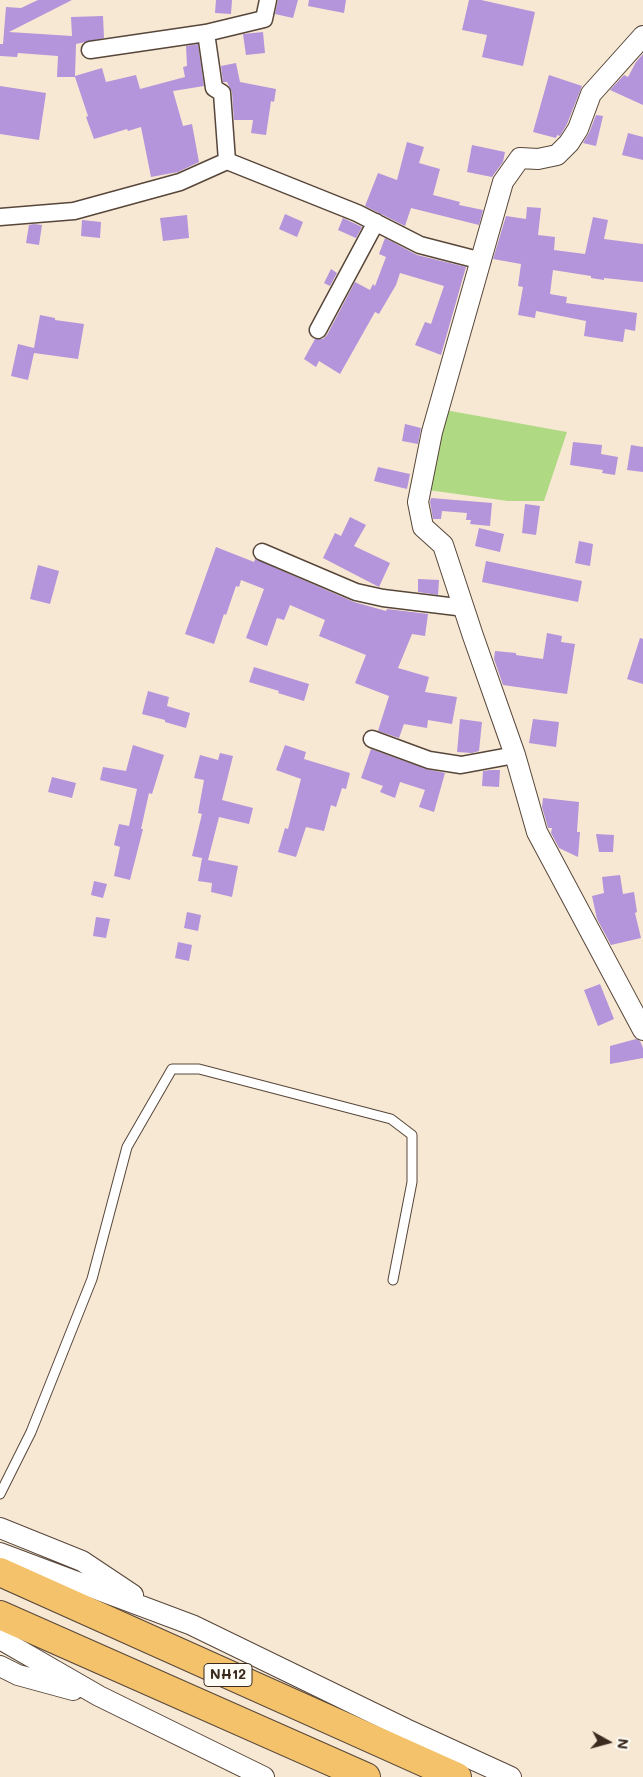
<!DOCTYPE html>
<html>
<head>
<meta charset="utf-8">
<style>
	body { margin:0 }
	#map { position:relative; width:643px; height:1777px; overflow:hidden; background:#f7e8d4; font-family:Mali,sans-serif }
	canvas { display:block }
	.north { position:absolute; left:583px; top:1717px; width:50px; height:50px; -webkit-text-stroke:4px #fdfcf7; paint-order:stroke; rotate:97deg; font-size:14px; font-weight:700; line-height:20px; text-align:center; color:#3b2a1e }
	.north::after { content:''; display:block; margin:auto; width:18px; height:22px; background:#3b2a1e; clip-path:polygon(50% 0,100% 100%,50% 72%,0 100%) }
</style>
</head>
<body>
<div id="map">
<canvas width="643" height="1777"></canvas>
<div class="north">N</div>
</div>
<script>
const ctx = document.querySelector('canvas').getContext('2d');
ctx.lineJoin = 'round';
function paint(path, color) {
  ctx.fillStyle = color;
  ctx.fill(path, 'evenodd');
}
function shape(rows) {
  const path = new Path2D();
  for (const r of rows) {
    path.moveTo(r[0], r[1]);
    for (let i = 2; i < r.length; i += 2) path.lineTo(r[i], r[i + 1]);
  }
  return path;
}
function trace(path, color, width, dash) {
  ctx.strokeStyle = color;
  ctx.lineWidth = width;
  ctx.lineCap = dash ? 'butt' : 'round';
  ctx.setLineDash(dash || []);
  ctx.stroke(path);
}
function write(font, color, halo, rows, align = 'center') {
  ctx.font = font + ' Mali,sans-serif';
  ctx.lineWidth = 5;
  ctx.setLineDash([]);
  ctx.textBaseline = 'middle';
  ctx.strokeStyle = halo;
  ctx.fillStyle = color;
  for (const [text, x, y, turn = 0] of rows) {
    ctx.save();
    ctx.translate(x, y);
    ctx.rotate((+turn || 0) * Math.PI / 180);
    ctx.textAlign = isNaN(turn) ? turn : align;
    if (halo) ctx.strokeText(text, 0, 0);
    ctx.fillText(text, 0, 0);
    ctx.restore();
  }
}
const green = shape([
	[445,410,567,432,544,501,508,501,428,490]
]);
const building = shape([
	[38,0,72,0,9,32,72,36,71,17,103,16,104,38,76,44,75,76,102,68,106,82,136,75,140,89,185,77,183,67,187,66,186,46,198,44,204,86,173,91,183,126,192,124,199,162,178,172,151,177,141,127,128,131,127,129,94,139,86,117,88,116,75,77,57,77,58,56,18,53,17,57,0,56,0,44,3,44,6,7,21,8],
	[216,0,232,0,231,14,215,13],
	[278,0,298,0,293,18,275,14],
	[309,0,346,0,344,13,308,6],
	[469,0,481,0,535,12,523,66,482,57,487,35,462,30],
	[263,32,265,53,246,55,243,34],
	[643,54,643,105,610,90,624,75,628,77,636,62],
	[236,63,240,82,276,89,274,102,271,101,266,135,251,133,253,120,234,120,232,92,227,82,223,82,221,66],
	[549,75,582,86,567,124,560,136,557,135,556,138,533,132],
	[0,86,46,93,39,140,0,134],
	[596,115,603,116,596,146,583,143,589,133],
	[628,133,643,137,643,160,622,155],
	[407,142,424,147,419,163,440,169,433,195,460,202,459,205,483,210,479,225,411,208,405,226,365,206,378,173,397,180],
	[472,145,505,152,503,162,492,177,467,172],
	[527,207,541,208,538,235,555,237,554,250,585,254,593,217,608,220,604,239,643,244,643,282,604,278,604,280,591,278,591,276,553,270,550,294,567,297,566,303,637,313,635,331,625,329,623,342,584,336,586,321,536,311,535,318,518,315,523,287,518,286,521,264,493,259,506,216,526,219],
	[285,214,303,222,297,237,279,229],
	[187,215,189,238,163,241,160,218],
	[343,218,362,227,356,238,338,230],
	[82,220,101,222,100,238,81,236],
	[34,224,42,225,39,245,26,243,29,225],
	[385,238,417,255,466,267,441,355,415,345,425,322,431,324,444,286,400,273,396,285,379,314,375,312,340,374,319,361,316,367,304,359,315,339,323,339,327,335,355,282,370,290,373,284,375,286,386,257,379,254],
	[331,269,337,273,330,286,324,283],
	[40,315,55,318,55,320,84,324,78,359,34,353,28,380,11,376,18,344,34,348],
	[405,424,421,428,418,444,402,441],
	[573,442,602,445,601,454,618,457,615,475,602,473,603,470,570,465],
	[631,445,643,447,643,472,627,470],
	[378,467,410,474,407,489,374,481],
	[431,498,492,503,490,526,470,524,471,520,466,520,467,513,442,511,441,519,433,519,430,502],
	[525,504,540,506,536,535,522,533],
	[350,517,366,525,354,546,390,563,379,587,323,558,335,533,341,536],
	[479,528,504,534,500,552,475,546],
	[579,541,593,544,590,566,575,563],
	[216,547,254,562,255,559,354,602,386,611,387,609,428,614,425,636,412,634,398,668,429,677,425,692,457,697,452,724,428,720,427,728,404,724,399,738,378,731,389,696,355,683,366,655,319,636,325,620,290,605,284,620,277,618,267,646,246,638,264,589,241,580,239,587,236,586,226,615,224,614,214,644,185,634],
	[486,561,582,581,578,602,482,582],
	[38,565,59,571,50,604,30,599],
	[418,579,439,580,438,595,418,592],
	[547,633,562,636,561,642,575,644,567,694,503,685,494,659,495,651,516,653,516,655,543,659],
	[640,638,643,639,643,684,627,679],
	[254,667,309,684,304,701,278,693,279,691,249,682],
	[148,691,169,697,167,706,190,713,186,728,165,722,165,720,142,714],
	[460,719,482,722,479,751,472,753,457,752],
	[533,719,559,722,556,747,529,743],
	[133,745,164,755,152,794,149,793,141,829,143,829,130,880,114,876,120,847,114,845,119,824,129,826,137,789,100,780,103,767,126,771],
	[285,745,306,752,304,759,350,773,346,789,342,788,336,807,331,805,324,831,306,827,296,857,278,852,285,828,288,829,301,779,276,770],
	[371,749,426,769,445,773,434,812,419,807,425,790,400,782,395,798,380,792,383,786,361,778],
	[220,753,233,756,222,800,253,808,249,824,219,817,208,860,238,866,232,897,211,892,212,883,198,881,202,858,207,859,192,856,202,814,198,813,204,780,194,778,200,755,218,760],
	[491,770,500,770,499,787,482,786,483,771],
	[52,777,76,783,72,798,48,792],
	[543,798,579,802,577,832,580,832,578,857,559,848,551,833,552,828,548,828,542,807],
	[596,834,614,835,613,852,599,852],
	[620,875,623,894,634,892,637,912,635,913,641,938,611,945,597,919,592,896,604,893,602,877],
	[94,881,107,884,103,898,91,895],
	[187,912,201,915,198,931,184,928],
	[96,917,110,919,106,938,93,936],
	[178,942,192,945,189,961,175,958],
	[600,984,614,1019,598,1026,584,990],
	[636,1039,640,1041,643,1048,643,1058,610,1064,610,1046]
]);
const service = shape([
	[0,1494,31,1432,92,1279,127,1147,172,1069,199,1069,391,1119,412,1135,412,1182,393,1280]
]);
const minor = shape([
	[206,33,214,88,222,93,227,161,357,213,420,245,482,261],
	[90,50,206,33,264,19,268,0],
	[0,217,74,211,180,182,227,161],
	[318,330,376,222],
	[262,552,356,592,383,598,465,608],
	[372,739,429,760,461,765,515,755]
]);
const tertiary = shape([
	[643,36,591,94,578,129,569,143,557,155,538,159,520,158,503,182,432,432,418,502,423,527,443,545,473,636,515,755,537,832,643,1030],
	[0,1528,82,1561,133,1595],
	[0,1553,192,1625,406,1729,511,1777],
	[0,1639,99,1696,264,1777],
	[0,1666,18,1675,73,1690]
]);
const trunk = shape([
	[0,1572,457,1777],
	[0,1615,366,1777]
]);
const shields = [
	[228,1675,48]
];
const shieldNames = [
	["NH12",228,1675]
];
paint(green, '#b0d984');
paint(building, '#b494da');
trace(service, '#574639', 11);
trace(minor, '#574639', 19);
trace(tertiary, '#574639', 22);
trace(trunk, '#574639', 30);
trace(service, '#fff', 9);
trace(minor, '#fff', 16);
trace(tertiary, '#fff', 20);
trace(trunk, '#f4c26a', 28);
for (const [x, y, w] of shields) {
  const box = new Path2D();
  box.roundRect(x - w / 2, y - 11.5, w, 23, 4);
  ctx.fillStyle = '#fdfcf7';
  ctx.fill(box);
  trace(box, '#3b2a1e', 1);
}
write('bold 14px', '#3b2a1e', null, shieldNames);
</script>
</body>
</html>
